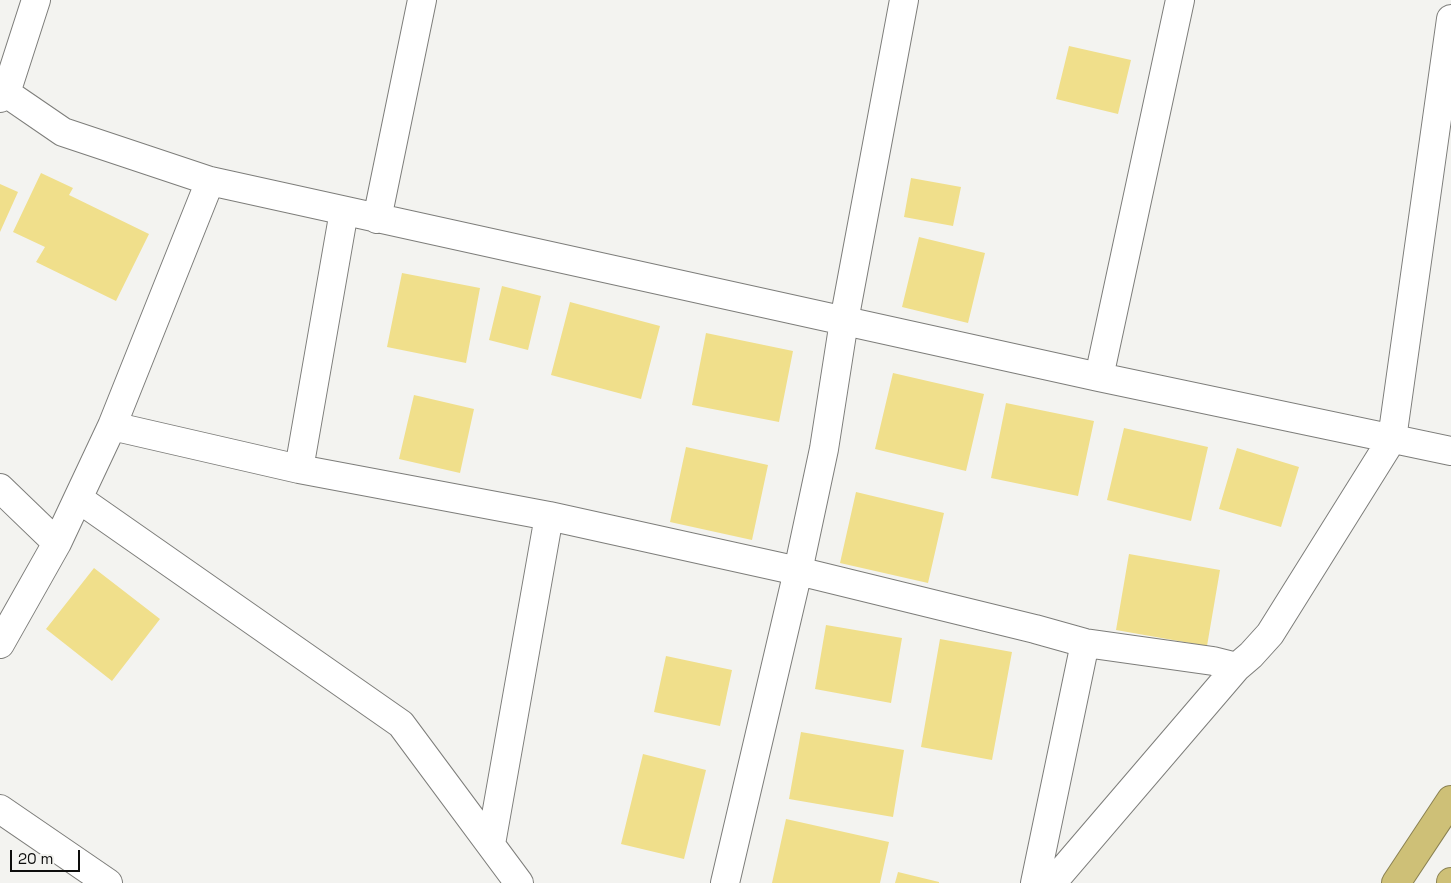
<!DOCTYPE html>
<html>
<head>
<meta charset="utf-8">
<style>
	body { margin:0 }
	#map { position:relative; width:1451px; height:883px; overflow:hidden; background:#f3f3f0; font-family:"Space Grotesk",sans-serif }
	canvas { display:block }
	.scale { position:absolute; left:10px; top:850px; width:70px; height:22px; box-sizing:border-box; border:2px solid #0d0d0c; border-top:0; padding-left:6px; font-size:15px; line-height:18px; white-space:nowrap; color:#0d0d0c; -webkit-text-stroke:4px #f3f3f0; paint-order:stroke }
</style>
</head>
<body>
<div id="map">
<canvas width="1451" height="883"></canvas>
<div class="scale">20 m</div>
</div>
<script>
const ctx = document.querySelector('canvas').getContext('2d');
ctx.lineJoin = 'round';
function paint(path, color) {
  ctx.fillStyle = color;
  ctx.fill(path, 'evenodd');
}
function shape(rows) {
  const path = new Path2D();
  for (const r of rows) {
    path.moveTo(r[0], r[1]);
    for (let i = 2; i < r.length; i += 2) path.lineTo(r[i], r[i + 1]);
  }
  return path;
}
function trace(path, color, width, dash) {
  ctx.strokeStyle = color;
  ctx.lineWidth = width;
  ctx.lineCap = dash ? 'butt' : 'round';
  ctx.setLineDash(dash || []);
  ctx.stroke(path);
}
const building = shape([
	[1069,46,1131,60,1118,114,1056,99],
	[41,173,73,188,69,195,149,234,116,301,36,262,45,247,13,232],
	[911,178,961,187,953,226,904,217],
	[0,184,18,192,0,232],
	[919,237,985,253,968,323,902,307],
	[402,273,480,288,466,363,387,347],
	[502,286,541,296,528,350,489,340],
	[570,302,660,326,641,399,551,375],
	[706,333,793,351,779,422,692,405],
	[893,373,984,394,966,471,875,449],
	[414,395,474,409,460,473,399,459],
	[1006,403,1094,421,1078,496,991,478],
	[1124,428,1208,447,1191,521,1107,500],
	[686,447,768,465,752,540,670,522],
	[1237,448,1299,467,1281,527,1219,509],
	[856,492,944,513,928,583,840,563],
	[1129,554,1220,570,1207,646,1116,630],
	[94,568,160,619,112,681,46,629],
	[826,625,902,638,891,703,815,689],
	[940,639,1012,652,992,760,921,747],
	[666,656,732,670,720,726,654,712],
	[801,732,904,750,893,817,789,799],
	[643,754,706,770,684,859,621,844],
	[786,819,889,842,880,883,772,883],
	[898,872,939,882,939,883,895,883]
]);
const minor = shape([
	[0,91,6,93,63,132,210,181,1099,377,1451,451],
	[0,98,6,93,36,0],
	[377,219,422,0],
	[1099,377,1180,0],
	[112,426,299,469,549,516,798,571,1035,629,1085,643,1213,661,1237,667,1251,655,1270,634,1392,439,1451,19],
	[299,469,344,211],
	[0,488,57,543],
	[79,499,401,724,519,883],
	[0,644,57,543,112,426,210,181],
	[0,809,108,883],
	[491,844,549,516],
	[725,883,798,571,824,449,844,321,904,0],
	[1035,883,1085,643],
	[1052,883,1237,667]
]);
const highway = shape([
	[1396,883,1451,800],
	[1451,883,1451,882]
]);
paint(building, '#f0df8b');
trace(minor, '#7d7d7a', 30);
trace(highway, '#8a8152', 30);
trace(minor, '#fff', 28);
trace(highway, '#cec077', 28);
</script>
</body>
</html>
